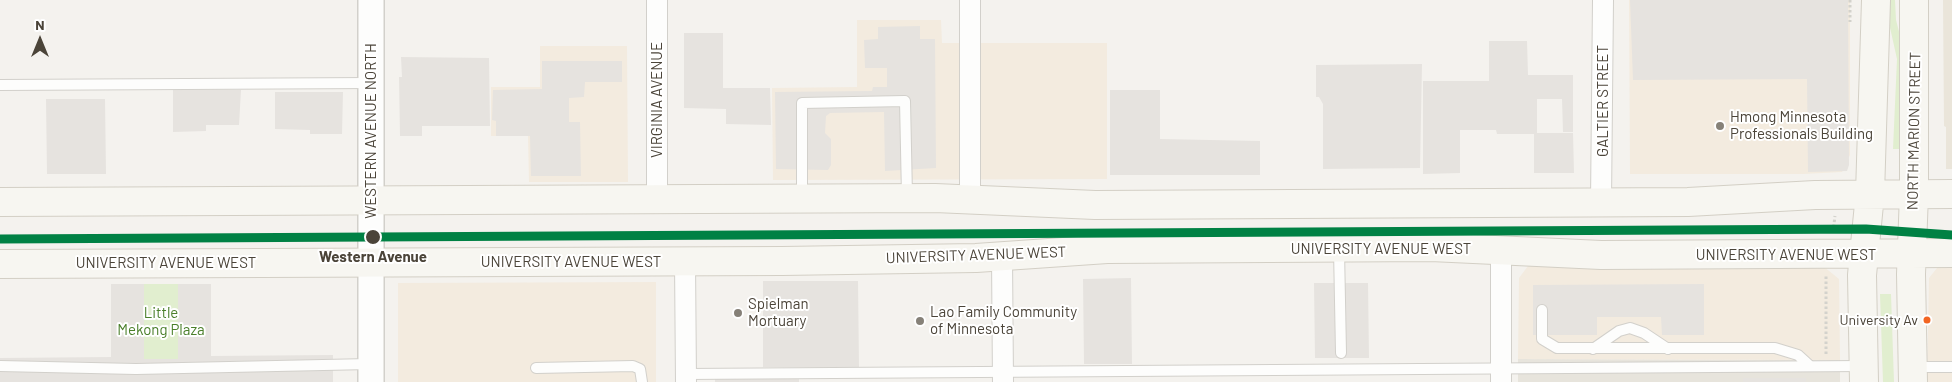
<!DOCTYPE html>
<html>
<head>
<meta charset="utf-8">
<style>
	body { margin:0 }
	#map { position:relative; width:1952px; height:382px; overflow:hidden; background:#f4f2ee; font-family:Barlow,sans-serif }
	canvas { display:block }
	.north { position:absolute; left:15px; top:15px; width:50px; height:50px; -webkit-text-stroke:4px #fff; paint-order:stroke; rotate:0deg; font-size:14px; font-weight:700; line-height:20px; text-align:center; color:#4b4439 }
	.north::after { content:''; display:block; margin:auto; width:18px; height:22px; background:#4b4439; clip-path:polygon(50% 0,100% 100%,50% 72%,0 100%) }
</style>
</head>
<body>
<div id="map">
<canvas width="1952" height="382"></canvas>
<div class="north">N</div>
</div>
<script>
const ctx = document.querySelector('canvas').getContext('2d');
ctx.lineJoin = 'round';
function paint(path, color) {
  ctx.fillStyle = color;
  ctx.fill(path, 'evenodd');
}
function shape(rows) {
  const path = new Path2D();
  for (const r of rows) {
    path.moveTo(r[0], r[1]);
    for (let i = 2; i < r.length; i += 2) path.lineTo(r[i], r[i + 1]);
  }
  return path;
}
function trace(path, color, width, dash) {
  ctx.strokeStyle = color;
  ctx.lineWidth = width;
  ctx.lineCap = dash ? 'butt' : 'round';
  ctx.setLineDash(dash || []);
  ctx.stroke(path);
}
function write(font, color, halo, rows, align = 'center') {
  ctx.font = font + ' Barlow,sans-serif';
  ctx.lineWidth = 4;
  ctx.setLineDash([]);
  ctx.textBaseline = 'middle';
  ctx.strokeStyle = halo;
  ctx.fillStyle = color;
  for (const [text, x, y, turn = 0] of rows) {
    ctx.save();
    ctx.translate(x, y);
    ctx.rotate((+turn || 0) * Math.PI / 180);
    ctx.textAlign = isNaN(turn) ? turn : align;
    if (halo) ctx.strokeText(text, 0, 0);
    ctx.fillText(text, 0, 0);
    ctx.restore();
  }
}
const residential = shape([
	[1518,359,1840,360,1840,382,1518,382]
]);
const commercial = shape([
	[1629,0,1850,0,1850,155,1842,172,1803,174,1630,174],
	[857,20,941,20,942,43,1107,43,1107,179,773,180,772,88,857,87],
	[540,46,627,46,628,182,529,182,528,136,491,136,491,87,540,87],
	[1941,263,1952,263,1952,382,1927,382,1929,278],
	[1528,266,1823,266,1839,279,1840,360,1518,359,1519,278],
	[656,282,656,382,398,382,398,283]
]);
const education = shape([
	[1943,0,1952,0,1952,169,1946,169,1946,127,1944,126]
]);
const green = shape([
	[1888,0,1895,0,1896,20,1904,51,1903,149,1893,149,1897,59,1889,23],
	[144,284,178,284,178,359,144,359],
	[1880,294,1891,294,1894,382,1883,382]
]);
const parking = shape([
	[1630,0,1848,0,1849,165,1847,171,1808,172,1807,79,1633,80],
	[920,26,920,39,935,39,936,168,885,171,884,112,830,113,826,116,825,133,831,139,831,165,828,170,776,169,775,92,872,91,873,87,887,87,887,68,865,68,864,40,878,39,878,27],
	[684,33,723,33,723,88,770,88,771,125,726,124,726,109,684,108],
	[1489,41,1527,41,1528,75,1573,75,1573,132,1563,132,1562,99,1537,99,1537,133,1573,133,1574,173,1534,173,1534,134,1497,134,1496,130,1460,130,1460,173,1423,174,1423,81,1489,81],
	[401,57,489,58,490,126,422,126,422,136,400,136,399,77,402,77],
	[542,61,622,61,622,82,585,82,584,97,569,98,569,122,580,122,581,176,531,176,530,136,496,136,496,121,492,120,493,90,542,89],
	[1422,64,1420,168,1323,169,1323,104,1319,97,1316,97,1316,65],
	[173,90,241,90,239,125,206,125,206,131,173,132],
	[1110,90,1160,90,1160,139,1260,141,1260,175,1110,175],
	[275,92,343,92,342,134,310,134,310,130,275,129],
	[46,99,105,99,106,174,47,174],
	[1131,278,1132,364,1084,364,1083,279],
	[763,281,858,281,859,367,763,367],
	[1314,283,1368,283,1369,358,1315,358],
	[111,284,144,284,144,359,178,359,178,284,211,284,211,356,333,355,333,382,0,382,0,358,111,357],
	[1704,284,1704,335,1662,335,1661,317,1597,317,1597,335,1533,335,1533,285],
	[715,378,799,378,799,382,715,382],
	[1743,378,1806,378,1806,382,1743,382]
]);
const path = shape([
	[1850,0,1850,22],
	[1833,232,1835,216],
	[1826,354,1826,275]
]);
const service = shape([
	[0,85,371,83],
	[802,198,802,103,905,101,907,196],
	[1339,249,1341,353],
	[1542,310,1542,339,1557,348,1775,348,1798,355,1810,366],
	[1593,349,1619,331,1630,328,1644,333,1668,349],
	[0,366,136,369,370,364],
	[1913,367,1952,367],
	[536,368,633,366,640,369,642,382],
	[686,374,1862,366]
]);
const minor = shape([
	[970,0,970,198],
	[657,199,657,0],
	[1601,202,1603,0],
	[1501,251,1501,382],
	[1002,256,1003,382],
	[685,261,686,382]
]);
const tertiary = shape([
	[371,0,371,382]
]);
const secondary = shape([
	[0,202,935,198,1095,205,1688,202,1815,195,1952,194],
	[0,264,782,261,976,258,1107,249,1431,247,1601,255,1952,253],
	[1864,382,1862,275,1870,194,1876,0],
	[1913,382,1911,274,1914,194,1914,0]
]);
const rail1 = shape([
	[0,239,1866,229,1952,235]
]);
const markers = [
	[1720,126,5,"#868178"],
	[373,237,8,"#4b4439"],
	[738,313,5,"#868178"],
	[1927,320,4.5,"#f26522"],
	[920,321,5,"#868178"]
];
const busNames = [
	["University Av",1918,320]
];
const streetNames = [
	["VIRGINIA AVENUE",657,100,-90],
	["GALTIER STREET",1603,101,-90],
	["WESTERN AVENUE NORTH",371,131,-90],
	["NORTH MARION STREET",1914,131,-89],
	["UNIVERSITY AVENUE WEST",1381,249],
	["UNIVERSITY AVENUE WEST",976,255,-2],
	["UNIVERSITY AVENUE WEST",1786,255],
	["UNIVERSITY AVENUE WEST",571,262],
	["UNIVERSITY AVENUE WEST",166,263]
];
const poiNames = [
	["Hmong Minnesota",1730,117],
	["Professionals Building",1730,134],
	["Spielman",748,304],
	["Mortuary",748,321],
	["Lao Family Community",930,312],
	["of Minnesota",930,329]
];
const stopNames = [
	["Western Avenue",373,257]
];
const parkNames = [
	["Little",161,313],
	["Mekong Plaza",161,330]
];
paint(residential, '#e7e4dc');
paint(commercial, '#f3ebdf');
paint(education, '#eae5da');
paint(green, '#e1eecf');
paint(parking, '#e6e3df');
trace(service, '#d2d0cb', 12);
trace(minor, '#d2d0cb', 22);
trace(tertiary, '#d2d0cb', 28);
trace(secondary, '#d3cfc5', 30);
trace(path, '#d3d2cc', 3, [2.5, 2.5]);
trace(service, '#fdfdfc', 10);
trace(minor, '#fdfdfc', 20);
trace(tertiary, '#fdfdfc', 25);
trace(secondary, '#f7f6f1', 28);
trace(rail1, '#008144', 9);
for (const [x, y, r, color] of markers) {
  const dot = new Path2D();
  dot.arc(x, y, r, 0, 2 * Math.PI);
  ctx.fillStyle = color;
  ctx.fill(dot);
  trace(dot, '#fff', 2);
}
write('14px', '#4b4439', '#fff', busNames, 'right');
write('15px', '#4b4439', '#fff', streetNames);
write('15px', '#4b4439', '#fff', poiNames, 'left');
write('bold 15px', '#4b4439', '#fff', stopNames);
write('15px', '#4a7f2a', '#fff', parkNames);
</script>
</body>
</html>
